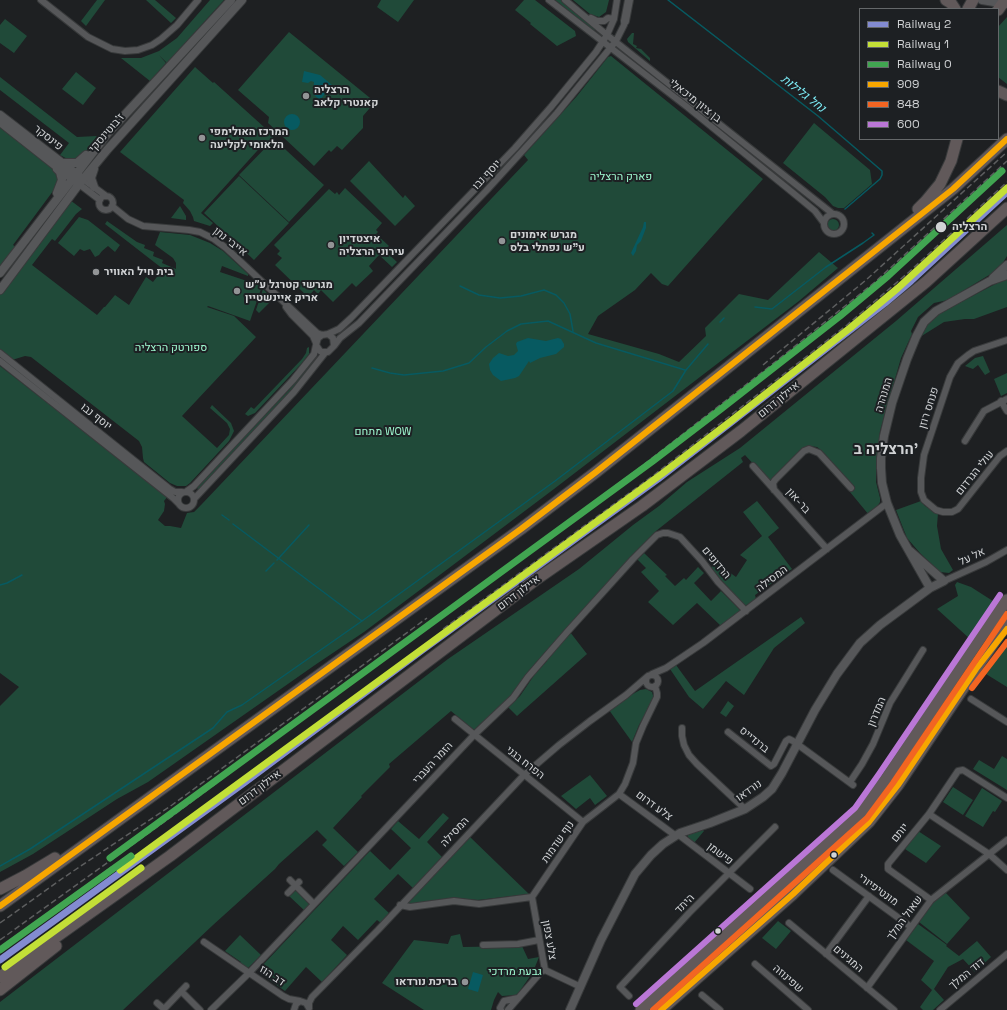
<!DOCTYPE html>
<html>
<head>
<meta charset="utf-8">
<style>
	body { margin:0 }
	#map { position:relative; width:1007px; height:1010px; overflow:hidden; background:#1e2022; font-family:"Space Grotesk",sans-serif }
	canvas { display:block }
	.legend { position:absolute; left:859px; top:8px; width:140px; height:132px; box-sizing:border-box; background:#1d2023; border:1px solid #65686a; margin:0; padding:5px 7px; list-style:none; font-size:12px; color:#d1d3d5 }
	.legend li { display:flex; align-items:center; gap:8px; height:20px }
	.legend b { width:20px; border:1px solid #65686a }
</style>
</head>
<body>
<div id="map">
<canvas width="1007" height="1010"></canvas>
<ul class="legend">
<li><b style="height:5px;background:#838bd1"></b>Railway 2</li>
<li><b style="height:5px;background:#c3df37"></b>Railway 1</li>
<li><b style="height:5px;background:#41a551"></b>Railway 0</li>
<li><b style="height:5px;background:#f7a600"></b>909</li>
<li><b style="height:5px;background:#f26522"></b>848</li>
<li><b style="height:5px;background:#ba77d6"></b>600</li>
</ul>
</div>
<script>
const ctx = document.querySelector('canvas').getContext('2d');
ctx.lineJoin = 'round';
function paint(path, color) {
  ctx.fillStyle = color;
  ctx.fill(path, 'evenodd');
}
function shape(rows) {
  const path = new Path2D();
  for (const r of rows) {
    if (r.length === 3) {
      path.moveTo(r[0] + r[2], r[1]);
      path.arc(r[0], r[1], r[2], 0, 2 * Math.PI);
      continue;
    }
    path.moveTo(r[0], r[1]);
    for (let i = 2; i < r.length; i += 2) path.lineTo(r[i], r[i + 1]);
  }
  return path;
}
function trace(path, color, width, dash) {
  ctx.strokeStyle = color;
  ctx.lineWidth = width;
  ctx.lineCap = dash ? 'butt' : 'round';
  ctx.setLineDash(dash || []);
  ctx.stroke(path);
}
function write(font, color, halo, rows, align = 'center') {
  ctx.font = font + ' "Space Grotesk",Heebo,sans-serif';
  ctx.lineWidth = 4;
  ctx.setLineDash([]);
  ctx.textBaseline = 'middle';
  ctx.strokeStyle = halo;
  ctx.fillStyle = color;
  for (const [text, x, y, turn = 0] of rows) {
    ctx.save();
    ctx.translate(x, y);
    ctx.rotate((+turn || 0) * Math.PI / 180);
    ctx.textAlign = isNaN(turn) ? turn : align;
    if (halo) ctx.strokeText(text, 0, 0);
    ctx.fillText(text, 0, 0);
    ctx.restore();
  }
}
const green = shape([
	[97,0,105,0,86,26,81,21],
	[146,0,155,0,176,18,171,23],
	[210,0,224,0,167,63,159,55,166,63,150,81,121,58,141,58,159,51,177,38],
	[381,0,414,0,398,22,377,7],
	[524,0,535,0,575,31,576,36,557,46,530,24,531,23,515,10],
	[555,0,562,0,596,28,594,31],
	[573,0,609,0,606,12,599,17,590,14],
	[1007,17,1007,84,998,77,998,27],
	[5,19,27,36,14,53,0,43,0,25],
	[289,32,375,102,363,116,363,128,342,150,337,146,331,152,329,150,314,166,268,123,269,117,238,90],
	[632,33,634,33,633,44,637,46,636,48,641,49,650,58,650,61,628,42,627,39],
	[611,56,763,179,668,286,662,284,651,273,635,290,598,316,588,334,659,354,679,362,706,336,705,328,739,294,768,300,819,252,838,268,799,301,554,489,364,632,315,665,148,782,117,799,33,854,0,872,0,706,19,687,0,673,0,366,168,496,164,501,165,504,164,511,158,520,165,526,170,526,181,528,187,513,194,512,201,505,528,160,524,155,577,96,608,57],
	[195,67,213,83,214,82,274,136,269,143,266,141,201,213,213,223,210,226,194,221,193,217,190,211,183,203,184,200,120,152],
	[76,72,96,88,83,105,62,89],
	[0,77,77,137,97,136,82,157,80,158,69,160,60,155,69,143,0,90],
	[814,123,870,170,872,184,844,208,838,208,833,206,825,197,783,163],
	[0,127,56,171,59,183,13,245,16,247,0,268],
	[274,139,324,185,289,222,239,175],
	[369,161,403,198,405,195,415,206,395,226,350,181],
	[239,176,289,223,254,260,204,213],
	[345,188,382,223,376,230,378,232,376,234,389,246,384,250,397,262,392,267,379,255,369,266,373,271,356,287,352,283,333,302,321,290,318,294,314,290,308,297,275,265,282,258,277,254,280,251,274,245,329,189,335,194,337,192,339,195],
	[70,200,82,209,76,214,55,241,52,239,32,265,97,315,104,307,105,307,115,295,129,305,146,277,153,282,163,269,105,224,107,221,137,242,145,245,144,248,154,252,153,256,163,260,162,263,176,269,176,263,173,258,155,245,160,232,190,235,210,243,223,251,248,274,248,276,222,266,220,272,262,286,250,321,208,306,207,307,234,316,256,337,182,416,217,448,229,435,230,429,227,423,210,408,212,405,231,423,234,431,229,441,190,483,186,486,177,486,170,483,144,462,143,458,142,447,139,441,31,357,25,356,12,360,0,349,0,294],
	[180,206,186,216,186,220,171,218],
	[79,217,88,220,120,245,115,252,108,246,102,251,99,255,95,257,90,249,84,251,80,249,74,256,58,243],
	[833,225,6],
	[1007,225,1007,256,999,269,948,300,934,303,918,317,911,331,912,334,901,358,880,431,876,470,876,482,880,498,880,502,875,510,869,515,850,492,855,487,822,451,817,447,809,446,799,452,770,482,745,455,741,458,743,462,656,531,546,651,526,674,511,696,474,730,451,711,389,764,390,767,361,796,362,797,333,828,358,852,344,866,322,845,327,840,317,830,279,864,275,869,213,925,123,1010,0,1010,0,1002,448,659,579,569,633,525,659,506,687,482,740,448,896,321],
	[1003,280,1007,280,1007,307,974,319,965,319,944,322,920,337,926,323,936,315],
	[263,289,273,299,259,313,256,310],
	[309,347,309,354,302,363,255,413,248,416,245,414,251,407,254,409,302,359,306,353,307,348],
	[315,356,319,358,298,384,199,490,196,487,289,390],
	[983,356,990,372,985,375,978,365,973,369,965,366,975,358],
	[1007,373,1007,393,1001,396,994,379],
	[757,501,779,528,768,537,792,569,755,595,756,599,745,606,710,568,714,565,722,572,725,569,736,577,747,560,740,555,762,536,743,512],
	[921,501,925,506,938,513,937,526,941,549,953,570,949,573,940,572,920,553,907,538,896,510],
	[644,553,667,575,665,576,675,586,684,578,686,580,698,567,704,573,694,583,711,601,721,591,741,611,721,626,697,603,673,625,648,602,659,591,641,572,646,568,637,559],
	[957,582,971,587,996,603,970,639,937,609,958,596,955,585],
	[801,617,805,623,774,648,744,695,726,681,703,709,689,697,670,669,676,665,695,691],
	[570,632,587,654,517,716,508,707,520,696,535,674,547,661,545,659],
	[1007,641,1007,687,986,674],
	[646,689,652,692,654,699,639,725,632,742,609,710,631,695,640,690],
	[728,701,734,706,726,717,720,713],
	[1002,756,1007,759,1007,790,973,769,979,760,994,769],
	[590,775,607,796,595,805,590,798,576,809,561,796],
	[953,787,973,800,963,815,943,802],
	[982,788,1002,801,995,812,993,811,983,827,965,816],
	[443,813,449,818,427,842,442,857,413,888,398,874,374,899,389,913,381,923,377,920,358,940,343,926,331,940,347,955,322,982,306,967,285,991,261,974,261,967,370,851,390,870,411,848,391,829,398,821,419,839],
	[701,828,704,831,694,843,688,837,688,834],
	[918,831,941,846,926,863,905,849],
	[470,837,529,894,478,900,454,898,423,902,418,905,409,905,409,901],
	[293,891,297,891,309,904,309,905,305,911,289,896],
	[945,892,970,918,947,944,919,922,933,902],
	[778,921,791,931,776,949,762,938],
	[918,924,947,945,946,946,959,956,977,941,991,957,975,972,963,959,948,967,934,989,944,1000,933,1010,923,1010,920,1007,932,990,921,980,934,961,906,940],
	[460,934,463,947,522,946,528,959,539,957,533,972,517,995,502,996,498,992,494,1000,491,1010,424,1010,382,983,414,940,448,944,451,936],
	[240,935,261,955,247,969,239,965,241,962,225,951]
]);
const water = shape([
	[304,71,320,75,332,85,320,100,313,94,314,82,311,81,308,83,302,82],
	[292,122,8],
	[644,222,646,222,646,228,641,241,637,245,636,251,633,256,631,253,643,227],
	[528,338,546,341,558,338,561,339,564,344,564,347,556,354,540,358,530,363,529,361,519,376,515,378,501,381,493,375,490,370,489,364,493,358,499,353,508,356,514,355,518,351,516,344,517,342],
	[473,972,483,975,478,992,468,989]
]);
const stream = shape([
	[668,0,818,116,882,171,882,175,880,179,845,209],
	[460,286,479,295,500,298,521,296,544,290,556,295,564,303,570,314,573,331],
	[755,307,772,309,826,267,863,243,874,235,872,233],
	[720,322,724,318],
	[372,368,390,373,404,375,443,371,469,363,486,347,507,331,521,324,548,321,596,343,685,370],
	[222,515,229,520],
	[233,524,362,621],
	[277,560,309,525],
	[266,571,274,563],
	[0,585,7,583,22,575],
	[0,866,30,849,213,728,227,712,242,705,362,621,555,481,673,391,686,370,708,344]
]);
const street = shape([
	[41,0,88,37,112,49,125,51,138,50,152,45,161,39,177,25,198,0],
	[549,0,686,106,792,192,815,211,824,223],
	[565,0,607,35,833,214],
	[591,18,597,21,604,21,608,18,614,19],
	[83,179,106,196],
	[79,184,100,200],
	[106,203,7],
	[112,206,128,219,143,226,189,230,200,232,214,239,226,248,317,333,322,335,328,334,333,338,334,346,328,352,322,352,320,351,316,345,318,338,322,335],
	[834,224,10],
	[286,307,292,315,313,336,316,343],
	[328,334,339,329,351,318,515,148,551,107,596,52,607,35,614,19,617,0],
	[1007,340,974,351,968,355,958,363,950,377,924,455,921,478,921,492,924,500,936,510,943,512,952,512,958,509,1000,456,1007,451],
	[334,346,340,338,359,323,486,191,557,113,616,41,624,25,625,18],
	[0,353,170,489,175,492,182,492],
	[0,361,173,498,179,504],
	[1001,401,1007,411],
	[965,441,984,411,1007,399],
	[753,466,827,549],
	[774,490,773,483,775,480,804,451,809,449,819,453,851,488],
	[187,491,194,486,293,380,314,354,316,345],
	[186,500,8],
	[194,499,294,392,325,353],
	[944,581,986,562,1007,550],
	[652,674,666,668,703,643,887,503],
	[652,681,6],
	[971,699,1007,722],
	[455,719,583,822],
	[682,728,682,736,684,745,689,755,697,764,745,809],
	[728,732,771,766,774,764,786,741,789,739,793,741,853,785],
	[850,782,862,764,873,744,890,703,923,650],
	[619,794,676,836],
	[929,814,989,854,1007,870],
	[679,835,750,889],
	[833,870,911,927],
	[290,880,314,904],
	[288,893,299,882],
	[532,897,545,970,581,987],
	[931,900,888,869,888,864,929,814,958,771,963,770,1007,798],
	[400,905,410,907,454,901,479,904,532,897,583,822,619,794,625,784,633,763,636,743,643,726,657,697,657,693,655,686],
	[789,923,894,1010],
	[204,942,283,996,289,999,300,1001],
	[483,945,518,944,539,940],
	[826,954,869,896],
	[755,964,808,1010],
	[867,988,931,900,1007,840],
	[181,991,200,1010],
	[702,995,720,1010],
	[629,996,620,987,689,913,775,827],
	[157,1003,164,1009,186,986],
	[309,1007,309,1003,312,997,378,930,524,775,559,745,590,721,626,695,648,676],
	[211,1010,249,973,474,735,513,698,528,677,568,631,633,559,657,535,663,533,668,533,680,537,702,561,718,582,746,611],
	[294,1010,296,1004,300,1001,306,1003,309,1008],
	[501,1010,500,1008,504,1001,518,998],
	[508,1010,541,972,545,970],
	[940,1010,1007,954]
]);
const secondary = shape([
	[982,0,1006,4],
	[625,21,629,0],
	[0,115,79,176],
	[0,122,75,181],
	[63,163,77,163,86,155],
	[57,169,60,172,62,180,57,193],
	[94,187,91,178,94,169],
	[0,273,108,133,231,0],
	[993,278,1007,265],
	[0,290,79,184,107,150,242,0],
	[930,588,900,535,887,503,882,483,881,468,881,458,884,436,892,403,907,359,916,337,924,322,936,311,990,281,1007,275],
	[570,1010,601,940,635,874,651,855,663,844,680,833,710,823,745,809,763,797,772,789,782,773,815,710,837,674,860,643,880,625,930,588,944,581,910,551]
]);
const highway = shape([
	[946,0,951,3,955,9],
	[968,9,973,0],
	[998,10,1003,3],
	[998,91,1007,95],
	[918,209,926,201,940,184,951,161,957,139],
	[0,889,25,876,55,858],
	[0,906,521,529,596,472,910,223,953,189,1007,139],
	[0,977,170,856,534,581,642,506,741,431,926,282,1007,208],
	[0,990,56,946],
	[641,1010,861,813,886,779,981,637,1007,600],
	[661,1010,793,894,869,822,898,785,1007,623]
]);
const rail = shape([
	[763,365,866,280,1007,152],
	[443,629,654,475,847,325,909,272,1007,182],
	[0,923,63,878,172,805,427,618],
	[0,940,175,814,642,466,779,359,875,282,1007,161],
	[0,953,114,865]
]);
const bus1 = shape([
	[0,906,521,529,596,472,953,189,1007,139],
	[661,1010,793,894,869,822,898,785,976,669,1007,629]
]);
const bus2 = shape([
	[972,688,1007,642],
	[653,1010,867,818,893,783,1007,614]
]);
const bus3 = shape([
	[636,1004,855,808,879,774,1000,595]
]);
const rail1 = shape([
	[0,960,244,783,421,651,658,479,885,303,911,281,1007,192]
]);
const rail2 = shape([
	[120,870,663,473,731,421,850,328,898,288,1007,188],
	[5,967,141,868]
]);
const rail3 = shape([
	[110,858,653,461,721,409,840,316,888,276,1002,171],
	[0,950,131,856]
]);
const markers = [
	[306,96,4,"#929496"],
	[202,138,4,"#929496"],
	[941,227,6,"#d1d3d5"],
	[502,241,4,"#929496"],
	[331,245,4,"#929496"],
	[96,272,4,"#929496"],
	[237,291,4,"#929496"],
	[834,855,3.5,"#d1d3d5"],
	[718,931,3.5,"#d1d3d5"],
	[465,982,4,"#929496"]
];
const poiNames = [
	["הרצליה",314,90],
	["קאנטרי קלאב",314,103],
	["המרכז האולימפי",210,132],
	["הלאומי לקליעה",210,145],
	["מגרש אימונים",510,235],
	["ע\"ש נפתלי בלס",510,248],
	["איצטדיון",339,239],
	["עירוני הרצליה",339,252],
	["בית חיל האוויר",104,272],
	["מגרשי קטרגל ע״ש",245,285],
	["אריק איינשטיין",245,298],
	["בריכת נורדאו",457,982,"right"]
];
const streetNames = [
	["בן ציון מיכאלי",695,101,38],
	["ז'בוטינסקי",107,133,-49],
	["פינסקר",48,138,38],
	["יוסף נבו",487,175,-47],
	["אייבי נתן",230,242,38],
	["המנהרה",884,395,-73],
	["איילון דרום",779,400,-39],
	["פנחס רוזן",929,408,-72],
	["יוסף נבו",96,417,38],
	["עולי הגרדום",975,473,-51],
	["בר-און",798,501,48],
	["אל על",972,557,-25],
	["הרדופים",716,563,50],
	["המסילה",772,579,-37],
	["איילון דרום",519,593,-37],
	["המדרון",877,712,-67],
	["ברנדייס",754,740,39],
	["הזמר העברי",433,763,-47],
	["הפרח בגני",525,763,38],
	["איילון דרום",260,788,-37],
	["נורדאו",749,791,-35],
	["צלע דרום",654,806,36],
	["המסילה",455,832,-47],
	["יותם",900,833,-51],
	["נוף שדמות",558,842,-55],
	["פישמן",720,854,37],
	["מונטיפיורי",878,890,36],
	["היתד",685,904,-46],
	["שאול המלך",905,918,-54],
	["צלע צפון",549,940,80],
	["המגינים",848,959,40],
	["דוד המלך",967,974,-39],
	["דב הוז",272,976,34],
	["שפינוזה",788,979,41]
];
const parkNames = [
	["פארק הרצליה",621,177],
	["ספורטק הרצליה",171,348],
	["מתחם WOW",383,432],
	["גבעת מרדכי",515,972]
];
const stopNames = [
	["הרצליה",952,227]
];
const waterNames = [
	["נחל גלילות",803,94,38]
];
const districtNames = [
	["הרצליה ב'",886,450]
];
paint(green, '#204a39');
paint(water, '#075a61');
trace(stream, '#075a61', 1.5);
trace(street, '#383a3b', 8);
trace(secondary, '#383a3b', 10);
trace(highway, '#383a3b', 13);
trace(street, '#565759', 6);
trace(secondary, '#565759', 8);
trace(highway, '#61595a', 11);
trace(rail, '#5d5e5f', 1.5, [6, 3]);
trace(bus1, '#f7a600', 6);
trace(bus2, '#f26522', 6);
trace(bus3, '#ba77d6', 6);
trace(rail1, '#838bd1', 7);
trace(rail2, '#c3df37', 7);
trace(rail3, '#41a551', 7);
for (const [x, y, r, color] of markers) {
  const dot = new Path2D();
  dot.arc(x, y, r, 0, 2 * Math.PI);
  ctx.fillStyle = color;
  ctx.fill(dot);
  trace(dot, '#1d2023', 1.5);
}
write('bold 11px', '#d1d3d5', '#1d2023', poiNames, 'left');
write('11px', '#d1d3d5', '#1d2023', streetNames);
write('11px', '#9ffad1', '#1d2023', parkNames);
write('bold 11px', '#d1d3d5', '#1d2023', stopNames, 'left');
write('italic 12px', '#7eeff9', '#1d2023', waterNames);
write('bold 15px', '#d1d3d5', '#1d2023', districtNames);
</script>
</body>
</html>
